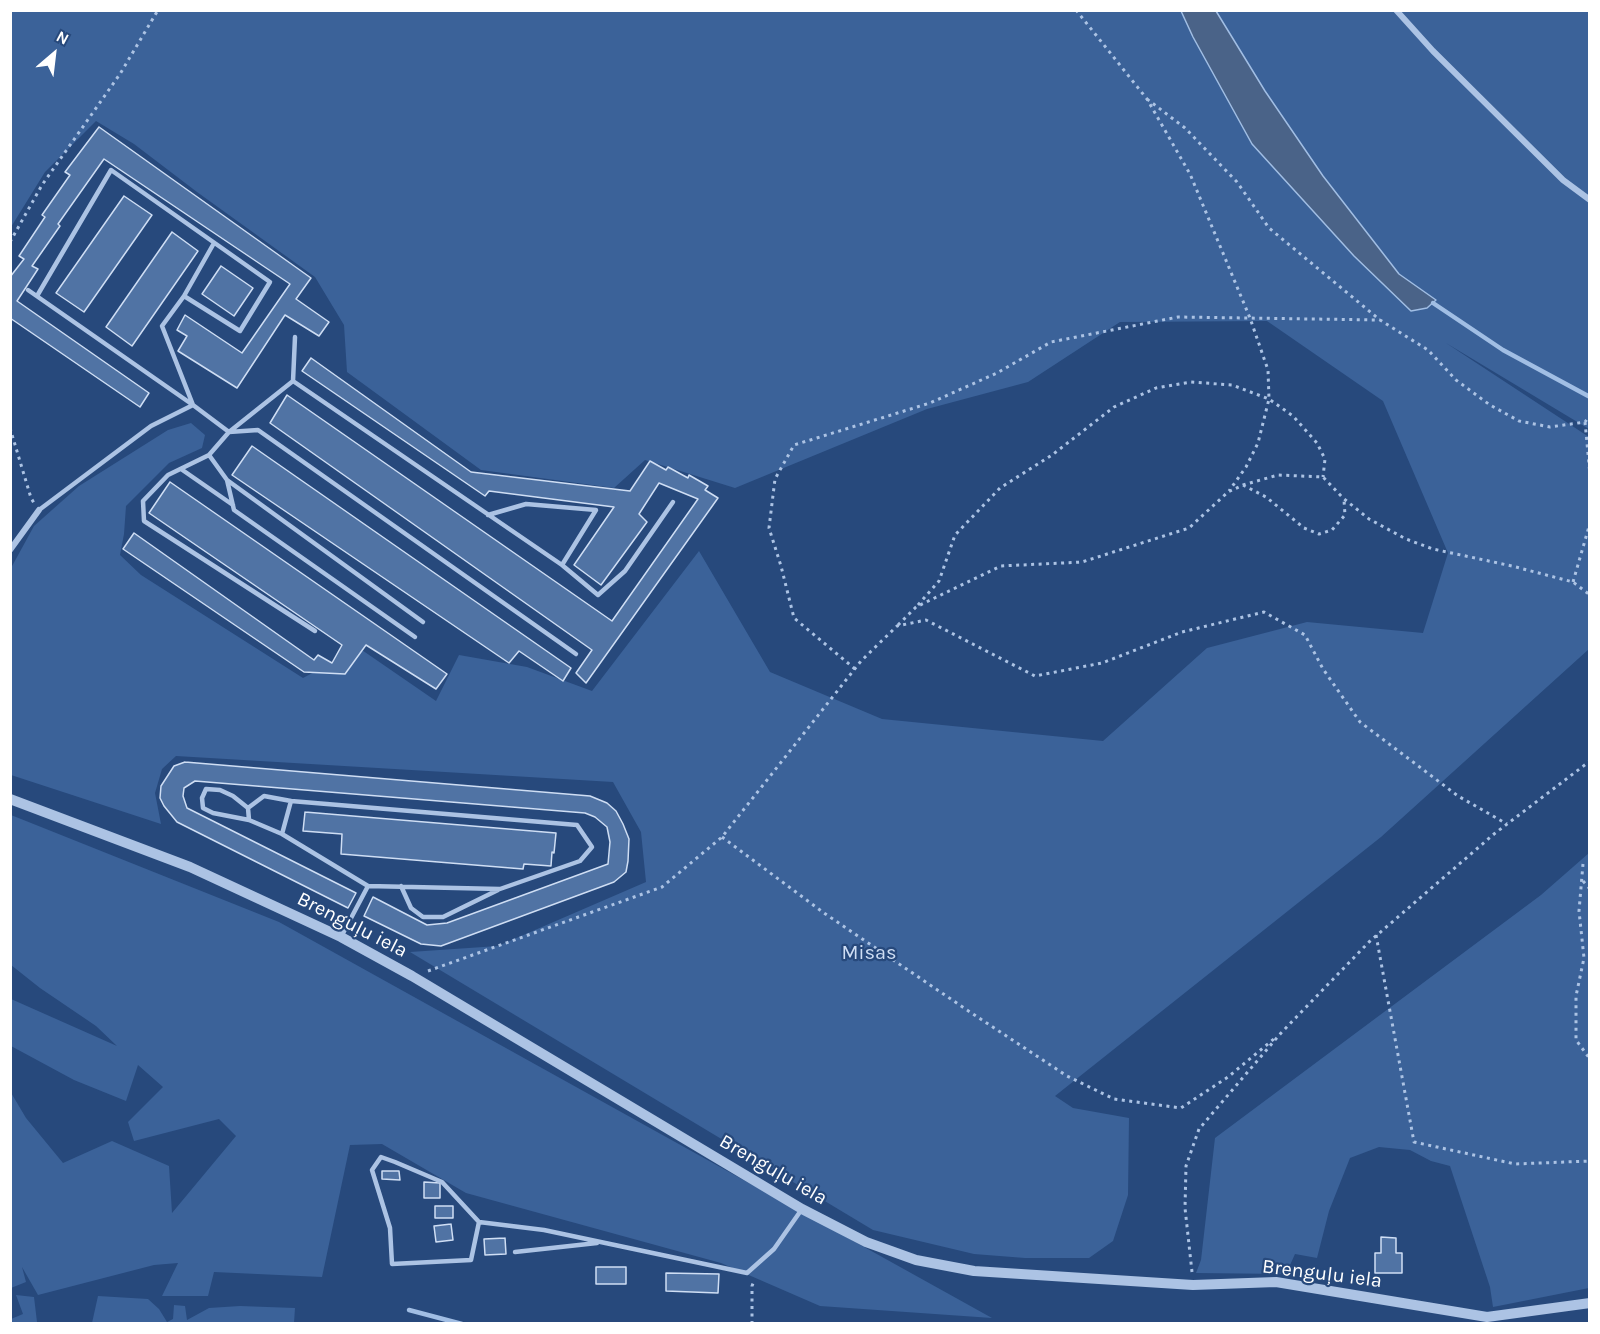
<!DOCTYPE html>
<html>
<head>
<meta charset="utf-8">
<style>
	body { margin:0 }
	#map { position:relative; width:1600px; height:1334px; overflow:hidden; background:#27497c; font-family:Karla,sans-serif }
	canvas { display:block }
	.frame { position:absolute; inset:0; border:12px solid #fff; pointer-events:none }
	.north { position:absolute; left:24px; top:24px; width:60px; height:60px; -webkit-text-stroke:4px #27497c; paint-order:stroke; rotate:28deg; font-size:16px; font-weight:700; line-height:24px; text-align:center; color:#fff }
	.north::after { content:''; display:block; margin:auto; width:21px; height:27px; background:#fff; clip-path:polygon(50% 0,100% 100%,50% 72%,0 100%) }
</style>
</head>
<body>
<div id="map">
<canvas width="1600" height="1334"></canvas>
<div class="frame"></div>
<div class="north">N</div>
</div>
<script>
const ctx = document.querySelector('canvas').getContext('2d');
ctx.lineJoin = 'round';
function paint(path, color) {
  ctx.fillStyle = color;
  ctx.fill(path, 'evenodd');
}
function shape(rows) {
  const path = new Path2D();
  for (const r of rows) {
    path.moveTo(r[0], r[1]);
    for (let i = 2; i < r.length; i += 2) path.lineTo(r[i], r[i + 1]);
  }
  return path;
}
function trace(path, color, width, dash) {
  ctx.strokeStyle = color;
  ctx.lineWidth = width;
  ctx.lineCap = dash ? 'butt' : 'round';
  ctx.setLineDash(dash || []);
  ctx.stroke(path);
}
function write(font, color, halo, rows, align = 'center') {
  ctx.font = font + ' Karla,sans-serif';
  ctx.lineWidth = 4.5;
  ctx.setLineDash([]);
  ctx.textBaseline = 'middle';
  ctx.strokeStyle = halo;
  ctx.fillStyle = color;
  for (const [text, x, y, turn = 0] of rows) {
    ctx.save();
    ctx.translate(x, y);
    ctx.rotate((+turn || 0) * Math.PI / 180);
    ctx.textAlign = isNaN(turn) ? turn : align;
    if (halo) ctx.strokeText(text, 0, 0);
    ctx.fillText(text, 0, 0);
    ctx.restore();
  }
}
const green = shape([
	[11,11,1181,11,1193,37,1252,144,1354,256,1411,311,1427,308,1436,300,1399,274,1323,176,1265,91,1216,11,1589,11,1589,429,1446,343,1589,437,1589,649,1381,837,1055,1096,1073,1108,1129,1118,1128,1195,1113,1241,1089,1258,1025,1258,974,1254,873,1230,410,952,498,946,646,882,641,832,613,782,176,756,162,769,155,793,161,824,11,775,11,568,34,526,79,486,168,430,191,423,205,435,202,448,169,463,126,506,124,534,120,555,141,575,303,678,359,648,436,701,459,655,527,667,592,691,699,551,770,672,882,719,1103,741,1207,648,1307,622,1423,633,1448,553,1383,401,1267,321,1120,322,1028,382,927,409,735,488,645,460,614,488,481,470,347,372,344,325,315,277,197,192,134,144,96,121,45,172,11,227],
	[11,815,279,922,992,1318,820,1306,721,1263,466,1193,382,1144,350,1145,322,1277,214,1272,208,1296,162,1296,178,1263,154,1265,38,1295,22,1267,26,1282,11,1288,10,1091,26,1118,63,1163,112,1141,169,1166,172,1213,236,1136,219,1119,134,1141,128,1122,163,1087,138,1065,126,1101,74,1080,11,1046,11,999,117,1046,96,1026,40,988,11,965],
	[1589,853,1589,1288,1493,1307,1490,1287,1450,1166,1431,1161,1410,1150,1379,1147,1350,1158,1329,1211,1317,1258,1295,1254,1286,1274,1196,1273,1201,1260,1215,1138,1541,895],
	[16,1295,34,1297,37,1322,44,1323,11,1323,11,1319,23,1314],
	[98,1296,148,1299,159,1309,167,1322,173,1319,174,1305,185,1306,187,1320,209,1308,240,1306,295,1308,294,1323,92,1323]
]);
const water = shape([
	[1181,11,1216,11,1265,91,1323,176,1399,274,1436,300,1427,308,1411,311,1354,256,1252,144,1193,37,1181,11]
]);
const stream = shape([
	[1433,303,1503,350,1590,397],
	[409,1310,462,1324]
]);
const building = shape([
	[99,127,311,278,296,299,329,322,319,336,285,315,237,388,178,351,187,336,177,330,185,315,242,353,290,284,104,159,58,224,60,226,32,266,38,269,17,301,149,393,140,407,10,318,10,277,24,259,19,256,45,217,42,215,70,175,65,172,99,127],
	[124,196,152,215,84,312,56,293,124,196],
	[172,232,198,251,132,346,106,327,172,232],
	[221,266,253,288,234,316,202,294,221,266],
	[311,358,471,472,630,491,650,461,666,470,668,467,688,478,689,475,708,486,705,490,718,498,586,683,576,673,592,650,270,423,287,395,612,621,698,499,659,483,639,514,647,522,601,585,574,565,614,507,489,491,485,496,302,371,311,358],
	[252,446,571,668,563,681,519,651,509,663,232,475,252,446],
	[170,482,447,674,436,689,366,645,345,674,304,672,123,549,134,533,314,660,318,655,332,663,342,645,149,513,170,482],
	[185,762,590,796,607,803,616,811,623,824,629,839,628,861,626,872,614,882,441,946,421,944,364,916,373,897,427,925,447,923,608,864,610,842,607,827,595,817,585,813,195,781,184,788,183,796,187,808,356,893,348,908,177,822,164,806,160,798,161,786,174,766,185,762],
	[305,812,556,833,554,853,552,852,551,866,524,864,523,869,341,854,342,834,303,831,305,812],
	[382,1171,399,1171,400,1180,382,1179,382,1171],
	[424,1182,440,1183,440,1198,424,1198,424,1182],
	[435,1206,453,1206,453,1218,435,1218,435,1206],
	[451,1224,453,1240,436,1242,434,1226,451,1224],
	[1381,1237,1396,1238,1396,1253,1402,1253,1402,1273,1375,1273,1375,1253,1381,1253,1381,1237],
	[505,1238,506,1254,485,1255,484,1239,505,1238],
	[596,1267,626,1267,626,1284,596,1284,596,1267],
	[666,1273,719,1274,718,1293,666,1291,666,1273]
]);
const path = shape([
	[1076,10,1147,99,1190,174,1250,318,1268,370,1269,399,1258,443,1246,467,1229,491],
	[1147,99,1185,128,1237,182,1269,228,1380,320,1428,350,1456,380,1490,405,1519,421,1550,427,1585,422,1590,415],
	[10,242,42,185,120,74,158,10],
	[1585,422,1590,475],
	[10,428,31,498,34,503],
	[1243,485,1266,497,1304,528,1319,534,1332,530,1345,515,1344,500],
	[1573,582,1590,523],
	[918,605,939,581,955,535,1000,488,1052,455,1114,407,1156,388,1191,382,1232,385,1269,399,1293,416,1317,443,1325,459,1323,477],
	[898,625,916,607,1001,566,1082,562,1189,528,1228,492,1243,485,1278,475,1323,477,1343,498,1369,519,1406,539,1433,549,1512,566,1573,582,1590,595],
	[855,669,794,618,781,566,769,528,775,479,794,445,930,403,997,373,1051,342,1178,317,1380,320],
	[722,837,824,913,967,1010,1067,1076,1114,1099,1181,1108,1228,1077,1275,1038],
	[1583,864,1579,911,1584,958,1576,996,1576,1040,1590,1059],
	[1583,881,1590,889],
	[1376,935,1414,1142,1515,1164,1590,1161],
	[428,971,662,887,722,837,861,661,897,626,926,620,1035,676,1102,663,1182,632,1264,612,1305,635,1323,669,1360,722,1458,796,1507,824],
	[1192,1272,1185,1208,1186,1166,1199,1129,1281,1033,1369,942,1494,834,1590,761],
	[752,1324,752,1286,754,1281]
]);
const service = shape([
	[28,290,193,405,151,426,39,510],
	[37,296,111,170,270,282,240,331,184,296,162,326,193,405,229,432,209,455,168,475,143,501,144,521,315,631],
	[184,296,214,243],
	[293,381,295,337],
	[209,455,227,480,423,622],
	[181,469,233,505],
	[227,480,234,510,415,637],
	[488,515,526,504,596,510,562,565],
	[576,654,258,430,229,432,293,381,562,565,598,595,625,571,673,502],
	[248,808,233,796,220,790,206,789,202,798,203,808,213,813,249,820],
	[282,834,249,820,248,808,264,796,291,801],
	[401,886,411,908,423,917,443,917,498,890],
	[341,937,368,886,500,889,580,861,592,847,577,825,291,801,282,834,368,886],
	[479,1222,442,1182,395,1162,381,1157,372,1170,390,1228,392,1264,471,1260,479,1222,544,1230,747,1273,774,1249,802,1209],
	[515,1252,597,1243]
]);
const minor = shape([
	[1396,10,1433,51,1563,180,1590,200],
	[10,550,39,510]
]);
const tertiary = shape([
	[10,799,190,867,341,937,412,976,802,1209,866,1242,916,1260,974,1271,1193,1285,1276,1282,1487,1317,1590,1303]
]);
const streetNames = [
	["Brenguļu iela",352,925,27],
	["Brenguļu iela",773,1170,30],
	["Brenguļu iela",1322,1274,7]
];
const parkNames = [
	["Misas",869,953]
];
paint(green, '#3b6299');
paint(water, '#4a6388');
trace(water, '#a1bee4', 1.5);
trace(stream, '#a1bee4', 4.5);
paint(building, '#5073a4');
trace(building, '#cfdef4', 1.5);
trace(path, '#acc3e4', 3, [3, 4.5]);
trace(service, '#acc3e4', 4.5);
trace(minor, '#acc3e4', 6);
trace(tertiary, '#acc3e4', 10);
write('20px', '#fff', '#27497c', streetNames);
write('20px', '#cfdef4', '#27497c', parkNames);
</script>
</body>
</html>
